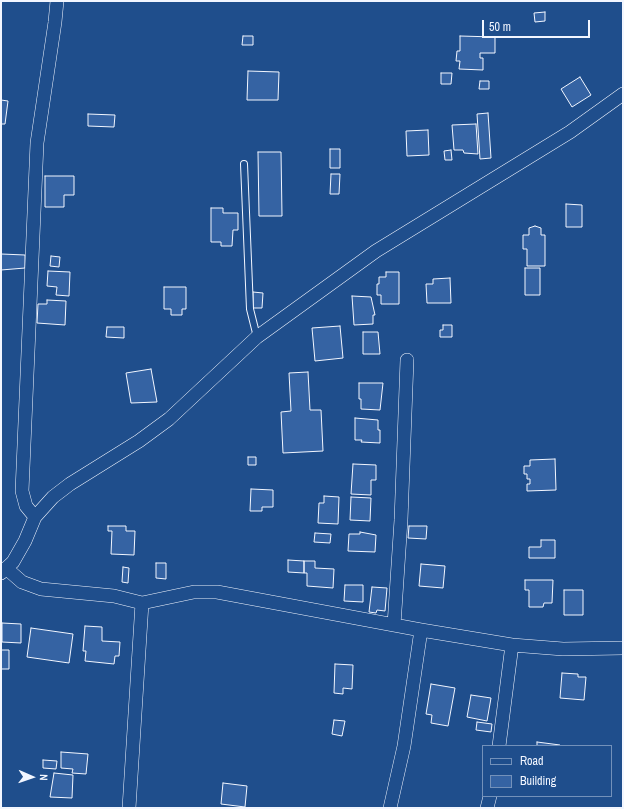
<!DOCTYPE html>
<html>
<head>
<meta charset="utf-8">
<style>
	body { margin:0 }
	#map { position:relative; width:624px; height:809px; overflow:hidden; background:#1f4e8c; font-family:"Archivo Narrow",sans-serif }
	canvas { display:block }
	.frame { position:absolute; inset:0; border:2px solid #f2f6ff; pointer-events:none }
	.legend { position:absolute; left:482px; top:745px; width:130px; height:52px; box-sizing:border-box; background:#1f4e8c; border:1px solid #7391ba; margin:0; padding:5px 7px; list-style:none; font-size:12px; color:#f2f6ff }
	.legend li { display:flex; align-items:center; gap:8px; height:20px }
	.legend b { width:20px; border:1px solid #7391ba }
	.north { position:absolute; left:12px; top:757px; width:40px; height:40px; -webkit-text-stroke:3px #1f4e8c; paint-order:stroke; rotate:92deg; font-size:11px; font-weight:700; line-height:16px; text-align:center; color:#f2f6ff }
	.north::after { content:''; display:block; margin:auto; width:14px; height:18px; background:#f2f6ff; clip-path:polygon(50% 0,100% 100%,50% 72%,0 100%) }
	.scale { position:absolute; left:482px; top:20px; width:108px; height:18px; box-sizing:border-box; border:2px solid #f2f6ff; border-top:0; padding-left:5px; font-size:12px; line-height:14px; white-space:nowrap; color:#f2f6ff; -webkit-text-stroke:3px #1f4e8c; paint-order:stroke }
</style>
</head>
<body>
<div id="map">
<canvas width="624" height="809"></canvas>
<div class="frame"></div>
<ul class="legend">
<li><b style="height:5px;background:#1f4e8c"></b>Road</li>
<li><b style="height:11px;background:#3563a3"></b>Building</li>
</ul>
<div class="north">N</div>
<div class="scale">50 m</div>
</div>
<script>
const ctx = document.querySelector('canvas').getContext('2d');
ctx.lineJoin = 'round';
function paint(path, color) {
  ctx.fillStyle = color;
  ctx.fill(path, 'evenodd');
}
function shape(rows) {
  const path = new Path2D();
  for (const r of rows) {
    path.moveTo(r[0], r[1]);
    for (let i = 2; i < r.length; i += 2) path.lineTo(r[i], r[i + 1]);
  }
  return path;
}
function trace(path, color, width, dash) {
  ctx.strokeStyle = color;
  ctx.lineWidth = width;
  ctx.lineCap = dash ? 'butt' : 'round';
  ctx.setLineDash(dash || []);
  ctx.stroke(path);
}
const building = shape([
	[545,12,545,21,535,22,534,13,545,12],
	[243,36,253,36,253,45,242,45,243,36],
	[460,36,495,37,495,53,480,53,480,58,483,58,483,70,459,69,460,61,456,61,457,51,460,51,460,36],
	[248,71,279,72,278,100,247,100,248,71],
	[441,73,452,73,451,84,441,84,441,73],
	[580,77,591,95,572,107,561,89,580,77],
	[480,81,489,81,489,89,479,89,480,81],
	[1,100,8,101,5,124,1,124,1,100],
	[488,113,491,158,480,159,477,114,488,113],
	[88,114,115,115,114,127,88,126,88,114],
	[476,124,478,154,464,153,463,150,454,150,452,125,476,124],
	[428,130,429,155,407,156,406,131,428,130],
	[330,149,340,149,340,168,330,168,330,149],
	[451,150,452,160,445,160,444,151,451,150],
	[258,152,281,152,282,216,259,216,258,152],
	[331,174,340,174,339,194,330,194,331,174],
	[45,176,74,176,74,195,64,195,64,207,45,207,45,176],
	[566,204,582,205,582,227,566,227,566,204],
	[211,208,223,208,223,213,238,213,238,230,233,230,232,246,221,246,221,242,211,242,211,208],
	[535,226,541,228,541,235,545,235,545,266,527,266,527,249,523,249,523,235,529,235,529,228,535,226],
	[1,254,25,255,25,268,1,270,1,254],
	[51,256,60,257,59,267,50,266,51,256],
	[525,268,540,268,540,295,525,295,525,268],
	[48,271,70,272,69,296,56,295,57,287,47,286,48,271],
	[386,272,399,272,399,304,381,304,381,295,377,295,377,284,379,284,379,277,386,277,386,272],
	[450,278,451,303,427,303,426,284,433,284,433,279,450,278],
	[164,287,186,287,186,309,182,309,182,315,171,315,171,309,164,309,164,287],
	[253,292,263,293,262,308,253,308,253,292],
	[352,296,371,297,375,315,373,315,373,324,354,325,352,296],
	[47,300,66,301,65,325,37,323,38,304,47,304,47,300],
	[443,325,452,325,452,337,440,337,440,330,443,330,443,325],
	[340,326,343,358,315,361,312,328,340,326],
	[107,327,124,327,124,338,106,337,107,327],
	[363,332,378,332,380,354,363,354,363,332],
	[151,369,157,402,131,403,126,373,151,369],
	[308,372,310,410,321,410,323,451,283,453,281,412,291,411,289,373,308,372],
	[359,383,383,383,380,410,361,409,361,399,359,399,359,383],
	[355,418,378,420,378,430,380,430,380,443,361,442,362,440,355,440,355,418],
	[248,457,256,457,256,465,248,465,248,457],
	[555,459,556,490,527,491,527,484,530,484,530,479,527,479,527,474,524,474,524,466,530,466,530,460,555,459],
	[353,464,376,465,376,480,371,480,371,495,351,494,353,464],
	[251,489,273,490,273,507,262,507,262,511,250,511,251,489],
	[324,496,339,497,338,524,318,523,319,503,324,503,324,496],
	[351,497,371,498,370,521,350,520,351,497],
	[108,526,126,526,126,531,135,531,134,555,111,554,112,531,108,531,108,526],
	[409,526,427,526,426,539,408,538,409,526],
	[360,532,376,535,375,552,348,551,349,534,360,534,360,532],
	[315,533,331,534,330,543,314,542,315,533],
	[541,540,555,540,555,558,529,558,529,547,541,547,541,540],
	[288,560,304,561,304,573,288,572,288,560],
	[304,561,315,561,315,568,334,569,333,588,307,586,307,573,304,573,304,561],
	[156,563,166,563,166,579,156,578,156,563],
	[421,564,445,566,443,588,419,586,421,564],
	[123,567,129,568,128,583,122,582,123,567],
	[525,580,553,580,552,603,544,603,543,607,529,607,529,590,525,590,525,580],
	[345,585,363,585,363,602,344,601,345,585],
	[372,587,387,588,385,611,377,610,376,613,369,612,372,587],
	[564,590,583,590,583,615,564,615,564,590],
	[2,623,21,624,21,643,2,642,2,623],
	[85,626,102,627,102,641,120,642,119,656,115,656,114,664,85,661,86,651,83,651,85,626],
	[31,628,73,634,69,663,27,657,31,628],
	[1,650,9,650,9,669,1,669,1,650],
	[335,664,353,665,352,689,343,688,343,694,334,693,335,664],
	[562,673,578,674,578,677,586,677,584,700,560,698,562,673],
	[431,684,455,688,448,726,431,723,432,715,426,714,431,684],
	[471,695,491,698,487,721,467,717,471,695],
	[334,720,345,721,342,736,332,734,334,720],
	[477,722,492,724,491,732,476,730,477,722],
	[537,742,560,745,560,746,537,746,537,742],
	[61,752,88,754,86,774,72,773,73,769,61,768,61,752],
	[43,760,57,761,56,769,43,768,43,760],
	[54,773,73,775,72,798,50,797,54,773],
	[223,783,247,786,245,807,221,804,223,783]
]);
const service = shape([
	[244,164,250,309,257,337]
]);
const minor = shape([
	[35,517,26,506,22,491,37,143,55,22,57,1],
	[6,568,22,582,41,589,114,596,142,603,194,592,217,592,421,630,512,645,563,649,623,648],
	[1,573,13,562,25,541,35,517,53,497,70,484,139,441,169,419,257,337,376,251,570,132,623,94],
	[394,625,401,520,407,360],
	[499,746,512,645],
	[129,808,142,603],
	[390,808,404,746,421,630],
	[487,808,490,796]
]);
paint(building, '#3563a3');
trace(building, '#f2f6ff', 1);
trace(service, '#f2f6ff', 8);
trace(minor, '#f2f6ff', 14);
trace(service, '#1f4e8c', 6);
trace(minor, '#1f4e8c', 13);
</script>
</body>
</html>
